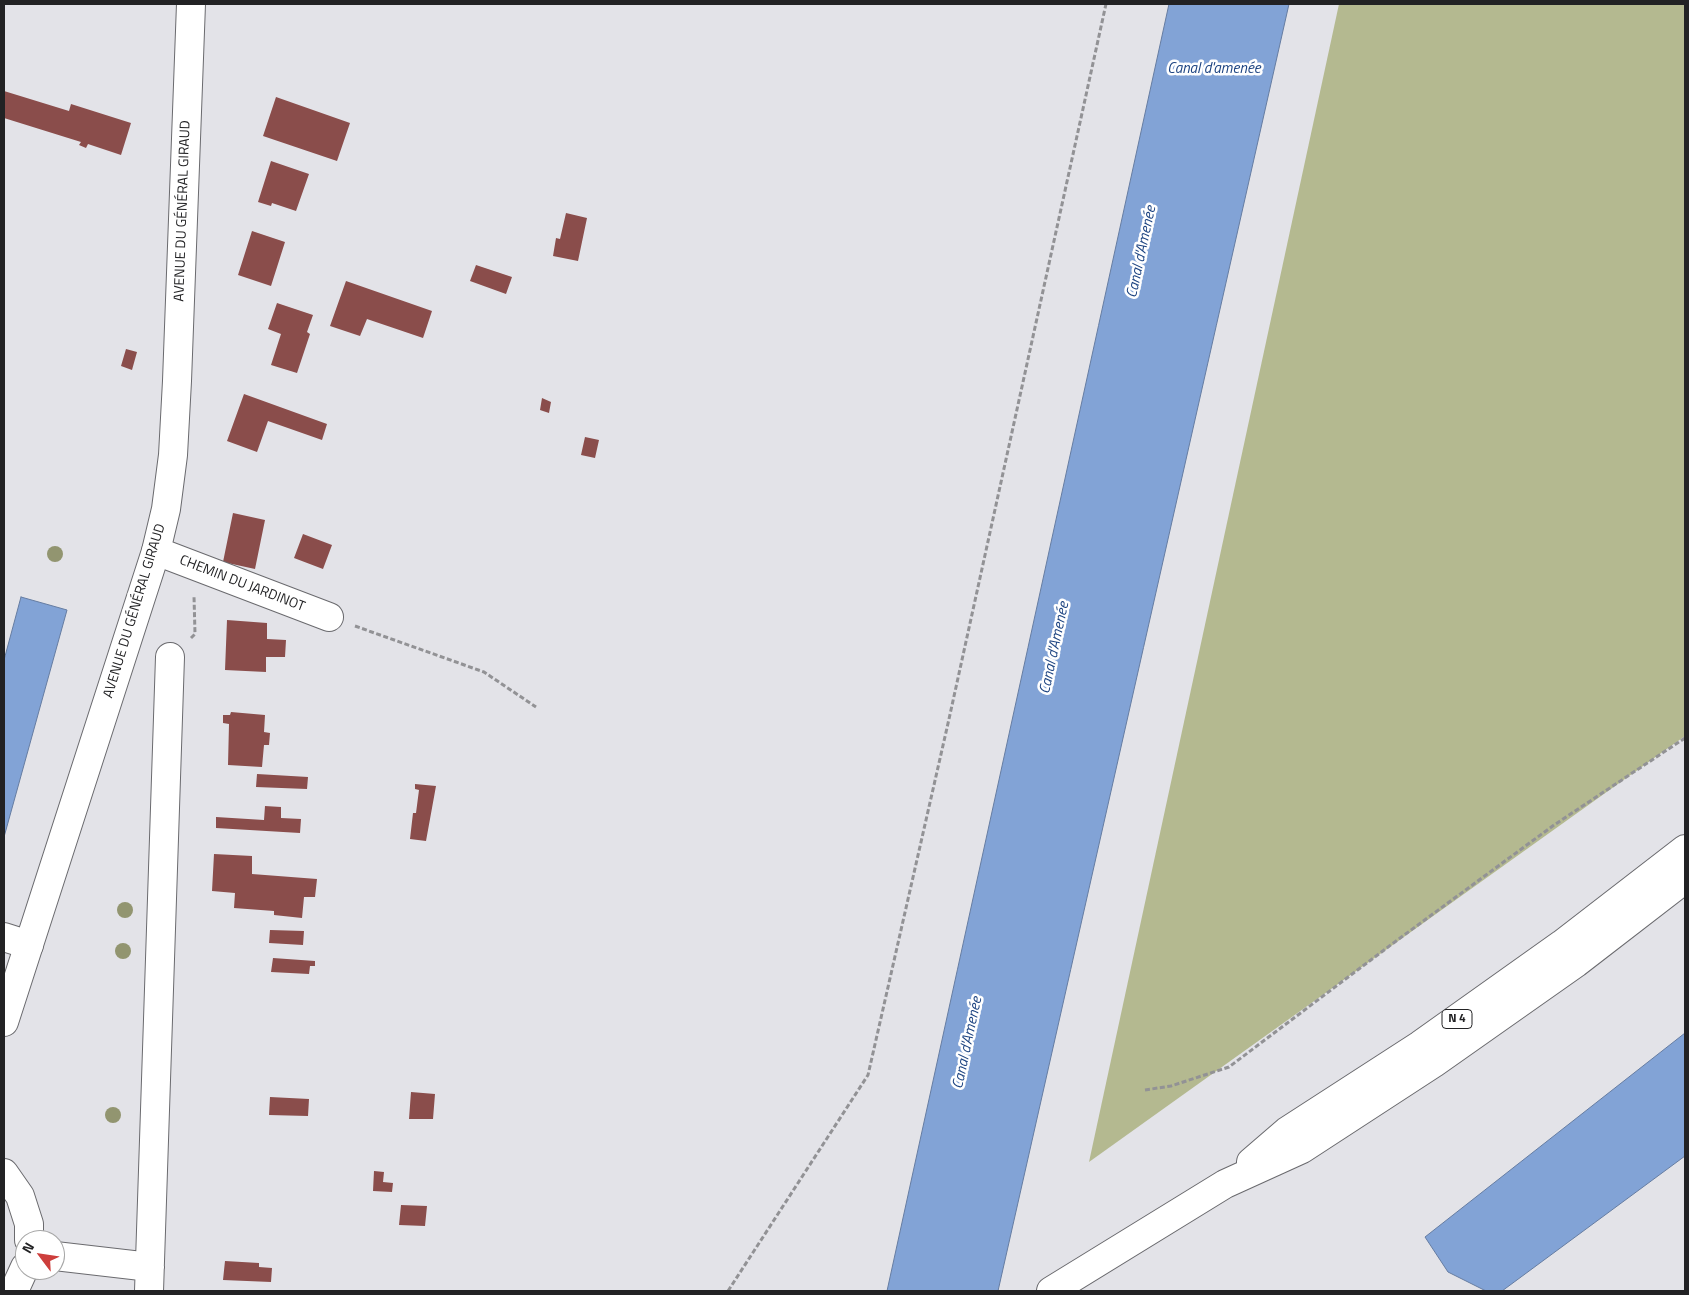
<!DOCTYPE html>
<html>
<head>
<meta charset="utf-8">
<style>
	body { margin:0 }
	#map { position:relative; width:1689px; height:1295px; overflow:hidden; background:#e3e3e8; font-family:"Titillium Web",sans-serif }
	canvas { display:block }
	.frame { position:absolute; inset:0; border:5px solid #222224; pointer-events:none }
	.north { position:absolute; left:15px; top:1230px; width:50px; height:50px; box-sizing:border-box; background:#fff; border:1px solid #a7a7a7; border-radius:50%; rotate:301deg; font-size:14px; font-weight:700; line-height:20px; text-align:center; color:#222224 }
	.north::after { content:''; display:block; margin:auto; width:18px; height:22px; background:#cd3e3c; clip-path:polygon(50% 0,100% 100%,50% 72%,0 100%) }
</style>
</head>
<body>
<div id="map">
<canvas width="1689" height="1295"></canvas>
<div class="frame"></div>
<div class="north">N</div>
</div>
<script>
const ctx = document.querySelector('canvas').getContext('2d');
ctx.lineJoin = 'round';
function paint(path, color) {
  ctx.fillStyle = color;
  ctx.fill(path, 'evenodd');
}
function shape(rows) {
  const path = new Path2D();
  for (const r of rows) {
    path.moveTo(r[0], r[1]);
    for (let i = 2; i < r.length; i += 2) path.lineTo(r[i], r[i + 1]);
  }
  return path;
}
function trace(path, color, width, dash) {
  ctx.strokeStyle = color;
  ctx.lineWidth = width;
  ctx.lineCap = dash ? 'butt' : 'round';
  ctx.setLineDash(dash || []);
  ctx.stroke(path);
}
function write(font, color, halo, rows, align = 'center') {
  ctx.font = font + ' "Titillium Web",sans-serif';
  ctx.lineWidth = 5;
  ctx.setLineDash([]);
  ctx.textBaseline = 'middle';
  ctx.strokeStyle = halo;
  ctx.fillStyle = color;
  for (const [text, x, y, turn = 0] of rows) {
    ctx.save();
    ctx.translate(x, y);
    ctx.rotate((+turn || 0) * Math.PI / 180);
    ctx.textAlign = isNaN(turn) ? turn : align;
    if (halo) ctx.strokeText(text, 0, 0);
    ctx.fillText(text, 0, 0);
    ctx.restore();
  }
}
const green = shape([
	[1339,4,1685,4,1685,736,1089,1162]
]);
const water = shape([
	[1169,4,1289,4,998,1291,887,1291,1169,4],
	[21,597,67,610,4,837,4,660,21,597],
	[1685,1033,1685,1156,1502,1291,1486,1291,1448,1272,1425,1237,1685,1033]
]);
const building = shape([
	[4,91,69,111,71,104,131,123,121,155,88,144,86,148,79,145,81,142,4,118],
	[276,97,350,123,337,161,263,136],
	[271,161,309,174,296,211,272,203,271,206,258,202],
	[566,213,587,218,578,261,553,256,556,238,560,239],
	[252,231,285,242,271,286,238,275],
	[476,265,512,277,506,294,470,281],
	[346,281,432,311,423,338,367,319,360,336,330,326],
	[277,303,313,315,307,332,310,334,297,373,271,365,281,334,268,329],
	[126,349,137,352,132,370,121,366],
	[244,394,327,424,322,440,268,421,257,452,227,441],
	[542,398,551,402,549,413,540,410],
	[585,437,599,440,595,458,581,455],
	[233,513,265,520,255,569,223,562],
	[303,534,332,545,323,569,294,558],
	[227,620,267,623,267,639,286,640,285,657,266,657,266,672,225,670],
	[231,712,265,715,264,732,270,733,269,745,264,745,262,767,228,765,229,724,223,723,223,715,230,715],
	[257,774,308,777,307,789,256,787],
	[415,784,436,786,426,841,410,839,413,813,416,813,419,790,415,789],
	[265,806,281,807,281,818,301,819,300,833,216,828,216,817,264,820],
	[214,854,252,856,252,874,317,879,315,897,304,897,302,918,274,915,274,911,234,908,235,893,212,891],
	[270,930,304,931,303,945,269,943],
	[273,958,315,961,315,966,310,966,309,974,271,972],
	[411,1092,435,1094,433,1119,409,1119],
	[270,1097,309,1099,308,1116,269,1115],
	[374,1171,384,1172,383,1182,393,1183,392,1192,373,1191],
	[401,1205,427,1206,425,1226,399,1225],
	[225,1261,259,1263,259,1267,272,1268,271,1282,223,1280]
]);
const path = shape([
	[355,626,484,672,536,707],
	[191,638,195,634,194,596],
	[1145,1090,1171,1086,1229,1067,1392,944,1554,825,1685,738],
	[728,1291,868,1075,949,719,1106,4]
]);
const minor = shape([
	[156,551,329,617],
	[4,937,29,945],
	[55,1256,150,1267],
	[149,1291,170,657]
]);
const major = shape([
	[4,1022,156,551,166,509,173,455,177,381,191,4],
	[4,1173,20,1196,29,1224,29,1240],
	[14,1291,25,1267]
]);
const highway = shape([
	[1251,1162,1287,1131,1420,1045,1562,944,1685,849],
	[1051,1291,1225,1184,1302,1149,1434,1063,1576,963,1685,879]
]);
const trees = [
	[55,554],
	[125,910],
	[123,951],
	[113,1115]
];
const shields = [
	[1457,1019,30]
];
const shieldNames = [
	["N 4",1457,1019]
];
const streetNames = [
	["AVENUE DU GÉNÉRAL GIRAUD",183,211,-88],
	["CHEMIN DU JARDINOT",242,584,21],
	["AVENUE DU GÉNÉRAL GIRAUD",135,611,-73]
];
const waterNames = [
	["Canal d'amenée",1214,69],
	["Canal d'Amenée",1142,252,-78],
	["Canal d'Amenée",1055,648,-78],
	["Canal d'Amenée",968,1043,-78]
];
paint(green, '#b4b990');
paint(water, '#82a3d6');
trace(water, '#657ca1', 1);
paint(building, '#8a4d4b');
trace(minor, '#6a6a6e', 30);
trace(major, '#6a6a6e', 30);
trace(highway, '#6a6a6e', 30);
trace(path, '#929295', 3, [5, 2.5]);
trace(minor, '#fff', 28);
trace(major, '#fff', 28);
trace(highway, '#fff', 28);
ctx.fillStyle = '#929570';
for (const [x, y] of trees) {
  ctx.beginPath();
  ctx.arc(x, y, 8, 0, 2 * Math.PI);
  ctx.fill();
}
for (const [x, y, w] of shields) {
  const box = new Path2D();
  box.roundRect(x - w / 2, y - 9.5, w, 19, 4);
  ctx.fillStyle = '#fff';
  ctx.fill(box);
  trace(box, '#222224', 1);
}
write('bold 12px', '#222224', null, shieldNames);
write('14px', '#222224', '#fff', streetNames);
write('italic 15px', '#1c4381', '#fff', waterNames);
</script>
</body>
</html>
